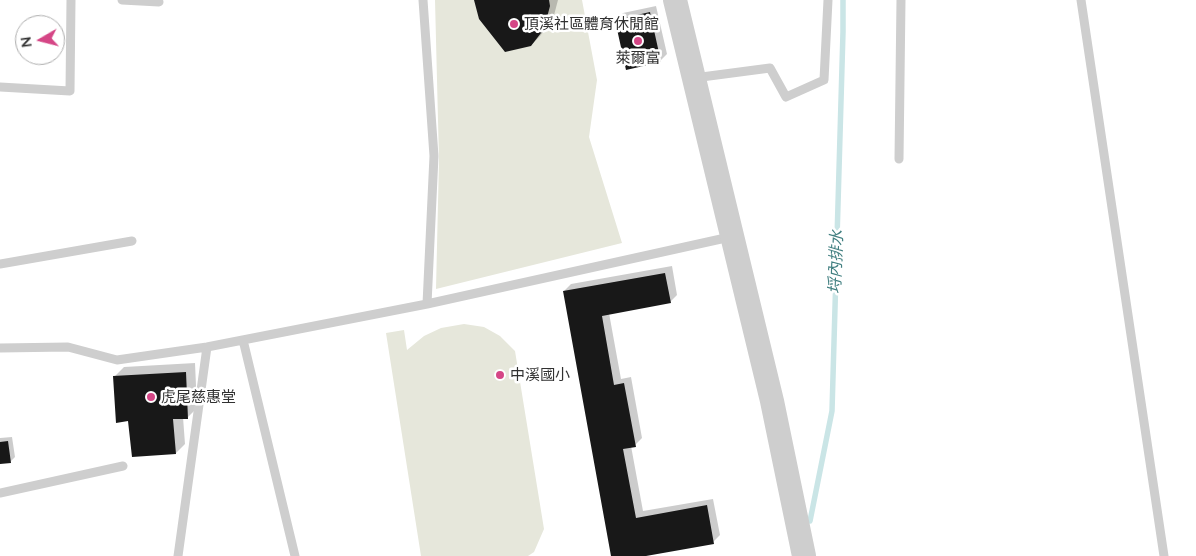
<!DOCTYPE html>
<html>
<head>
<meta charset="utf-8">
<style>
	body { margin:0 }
	#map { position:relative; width:1196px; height:556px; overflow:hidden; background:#fff; font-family:Lato,sans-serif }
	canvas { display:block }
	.north { position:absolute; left:15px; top:15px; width:50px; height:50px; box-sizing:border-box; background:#fff; border:1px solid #adadad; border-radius:50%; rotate:262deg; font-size:14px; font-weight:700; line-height:20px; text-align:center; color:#313131 }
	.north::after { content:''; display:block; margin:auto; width:18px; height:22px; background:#d54686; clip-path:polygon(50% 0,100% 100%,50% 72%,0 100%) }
</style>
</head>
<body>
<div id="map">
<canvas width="1196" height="556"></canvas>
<div class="north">N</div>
</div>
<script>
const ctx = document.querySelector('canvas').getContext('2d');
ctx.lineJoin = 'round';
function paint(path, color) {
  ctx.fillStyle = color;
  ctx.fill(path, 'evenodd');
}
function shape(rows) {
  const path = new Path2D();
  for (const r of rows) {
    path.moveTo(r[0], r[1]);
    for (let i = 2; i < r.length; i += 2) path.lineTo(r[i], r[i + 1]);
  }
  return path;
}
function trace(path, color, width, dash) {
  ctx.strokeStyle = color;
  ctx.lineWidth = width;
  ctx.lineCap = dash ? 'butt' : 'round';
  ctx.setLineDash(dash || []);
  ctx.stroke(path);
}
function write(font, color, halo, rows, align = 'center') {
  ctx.font = font + ' Lato,"Noto Sans TC",sans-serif';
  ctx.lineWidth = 5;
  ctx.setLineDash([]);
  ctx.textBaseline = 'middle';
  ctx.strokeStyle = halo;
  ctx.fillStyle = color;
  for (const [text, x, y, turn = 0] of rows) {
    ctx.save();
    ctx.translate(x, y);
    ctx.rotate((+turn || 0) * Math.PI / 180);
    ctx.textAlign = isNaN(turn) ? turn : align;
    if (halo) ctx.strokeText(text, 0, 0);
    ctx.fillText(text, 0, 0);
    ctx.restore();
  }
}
const green = shape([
	[435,0,582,0,597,80,589,137,622,243,436,289,439,160],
	[464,324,484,327,500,336,515,351,544,529,534,552,528,556,421,556,386,333,404,330,407,350,424,336,441,328]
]);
const shadow = shape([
	[475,0,558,0,553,19,540,36,531,45],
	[656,6,667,54,660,61,616,20,623,13],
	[672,266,677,295,670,302,609,313,621,379,631,377,642,438,635,445,631,446,643,511,713,499,720,535,713,542,639,556,612,556,564,291,571,284],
	[195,363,197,408,188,417,183,417,185,444,176,453,129,420,115,376,124,367],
	[12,437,15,457,10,462,0,463,0,438]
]);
const stream = shape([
	[810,521,832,411,843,32,843,0]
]);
const building = shape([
	[474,0,549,0,550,6,544,29,531,46,505,52,479,19],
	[650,12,661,62,626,70,615,20],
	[665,273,671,303,602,316,614,385,624,383,636,447,623,449,636,518,707,505,714,544,646,556,611,556,563,291],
	[186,372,188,419,173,419,176,454,132,457,128,421,116,423,113,376],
	[8,441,11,463,0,464,0,442]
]);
const service = shape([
	[122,0,159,2],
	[423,0,434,156,427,304],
	[1081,0,1164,556],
	[694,78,770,68,786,97,824,80,828,0],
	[0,87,70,91,71,0],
	[899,159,901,0],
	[0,264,132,241],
	[243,340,295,556],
	[0,348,68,347,117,360,207,347,427,304,730,237],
	[0,493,123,466],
	[178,556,207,347]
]);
const tertiary = shape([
	[675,0,772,401,804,556]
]);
const markers = [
	[514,24,5,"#d54686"],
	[638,41,5,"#d54686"],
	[500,375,5,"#d54686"],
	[151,397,5,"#d54686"]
];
const poiNames = [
	["頂溪社區體育休閒館",524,24],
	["萊爾富",638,58,"center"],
	["中溪國小",510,375],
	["虎尾慈惠堂",161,397]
];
const waterNames = [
	["埒內排水",836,262,-88]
];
paint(green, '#e6e7db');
paint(shadow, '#0003');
trace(stream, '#cae5e6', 5.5);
paint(building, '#181818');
trace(service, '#cecece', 9);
trace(tertiary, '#cecece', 24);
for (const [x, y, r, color] of markers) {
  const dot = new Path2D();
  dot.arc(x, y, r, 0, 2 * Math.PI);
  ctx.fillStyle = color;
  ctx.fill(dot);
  trace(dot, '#fff', 2);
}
write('15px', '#313131', '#fff', poiNames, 'left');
write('italic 16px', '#417f80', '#fff', waterNames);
</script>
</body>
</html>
